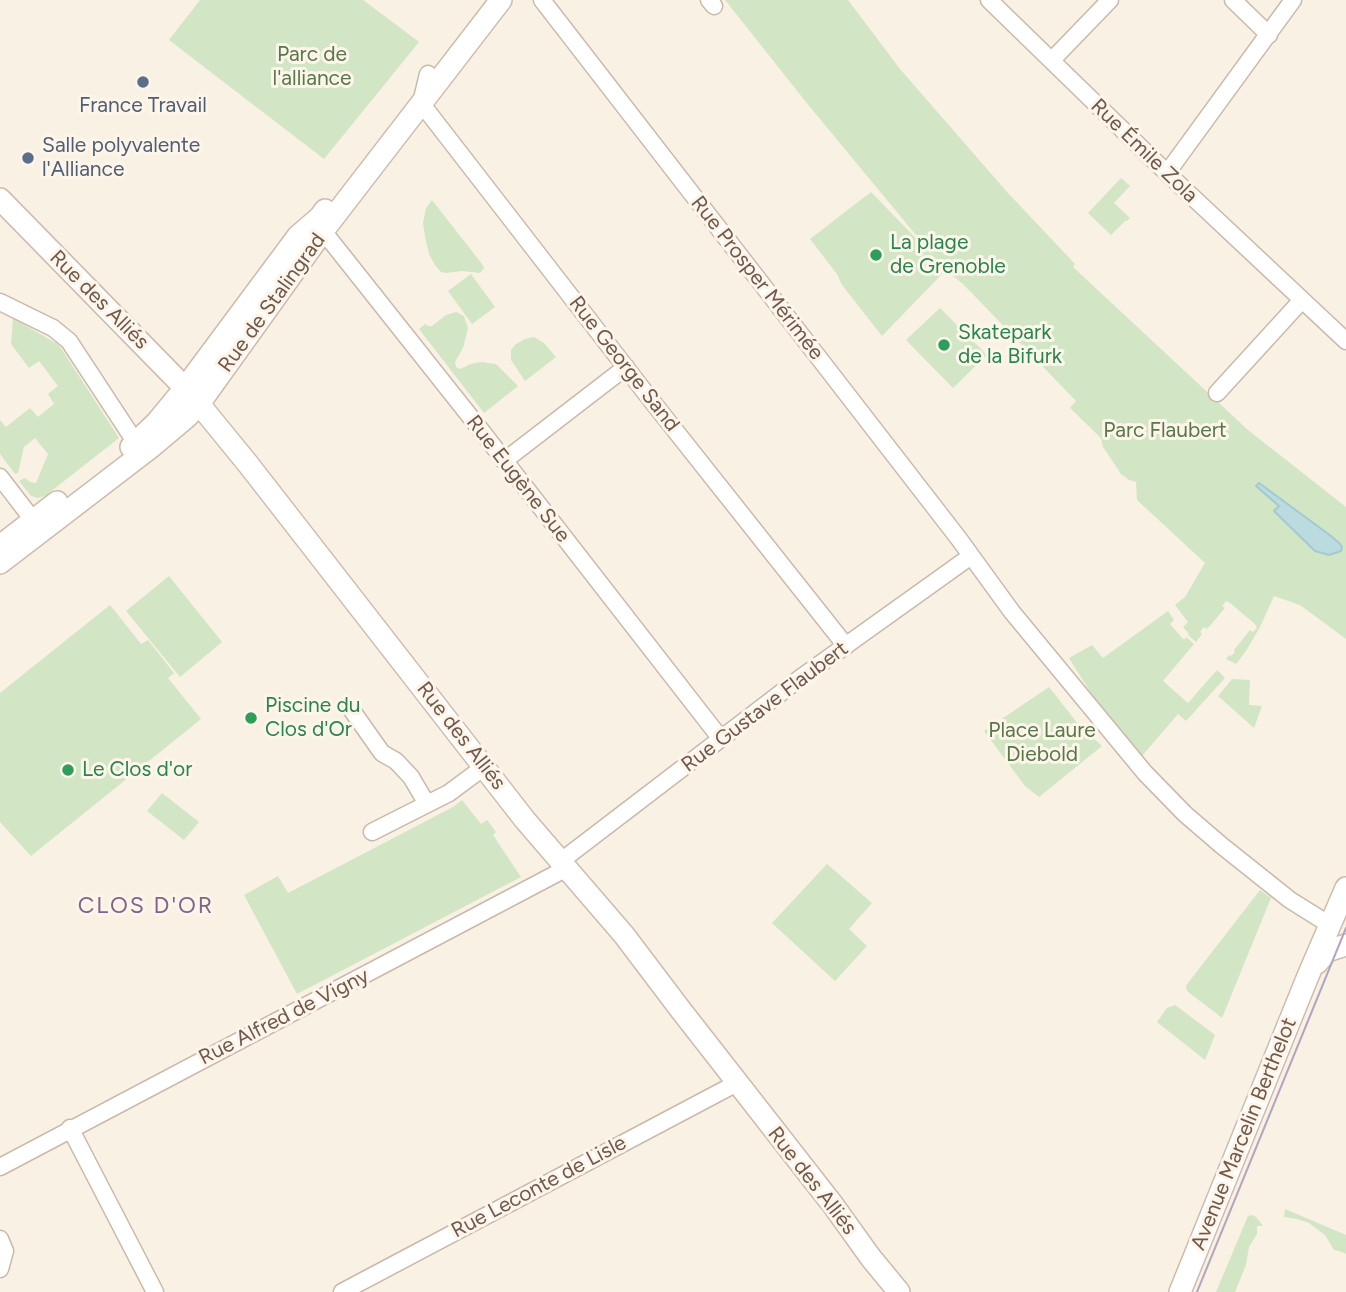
<!DOCTYPE html>
<html>
<head>
<meta charset="utf-8">
<style>
	body { margin:0 }
	canvas { display:block; background:#f9f1e4 }
</style>
</head>
<body>
<canvas width="1346" height="1292"></canvas>
<script>
const ctx = document.querySelector('canvas').getContext('2d');
ctx.lineJoin = 'round';
function paint(path, color) {
  ctx.fillStyle = color;
  ctx.fill(path, 'evenodd');
}
function shape(rows) {
  const path = new Path2D();
  for (const r of rows) {
    path.moveTo(r[0], r[1]);
    for (let i = 2; i < r.length; i += 2) path.lineTo(r[i], r[i + 1]);
  }
  return path;
}
function trace(path, color, width, dash) {
  ctx.strokeStyle = color;
  ctx.lineWidth = width;
  ctx.lineCap = dash ? 'butt' : 'round';
  ctx.setLineDash(dash || []);
  ctx.stroke(path);
}
function write(font, color, halo, rows, align = 'center') {
  ctx.font = font + ' Figtree,sans-serif';
  ctx.lineWidth = 6;
  ctx.setLineDash([]);
  ctx.textBaseline = 'middle';
  ctx.strokeStyle = halo;
  ctx.fillStyle = color;
  for (const [text, x, y, turn = 0] of rows) {
    ctx.save();
    ctx.translate(x, y);
    ctx.rotate((+turn || 0) * Math.PI / 180);
    ctx.textAlign = isNaN(turn) ? turn : align;
    if (halo) ctx.strokeText(text, 0, 0);
    ctx.fillText(text, 0, 0);
    ctx.restore();
  }
}
const green = shape([
	[200,0,363,0,419,42,324,159,169,40],
	[725,0,848,0,900,69,1007,192,1075,264,1073,267,1248,430,1346,507,1346,639,1300,605,1274,596,1260,627,1246,651,1236,664,1226,659,1229,655,1231,656,1235,652,1234,650,1250,630,1253,632,1257,628,1255,624,1230,603,1226,601,1222,606,1225,608,1207,629,1204,627,1200,632,1202,634,1196,642,1188,635,1189,634,1183,627,1188,622,1175,605,1185,597,1205,563,1137,500,1136,482,1129,480,1121,474,1103,447,1101,438,1070,408,1076,401,964,285,946,270,882,336,842,285,837,274,810,239,871,192,935,258,810,107],
	[1121,178,1130,186,1114,203,1130,218,1127,221,1126,220,1111,235,1088,213],
	[432,200,482,264,484,268,480,273,462,271,446,273,441,272,435,265,429,254,425,237,423,223,426,208],
	[471,274,495,307,472,324,448,291],
	[940,308,987,355,953,388,906,340],
	[456,312,464,316,468,328,463,348,455,362,456,367,460,369,471,364,481,362,496,364,518,386,484,413,419,329,425,324,428,326,432,326,446,315],
	[13,318,59,345,119,438,45,496,38,498,31,496,19,481,25,478,30,482,36,483,48,454,35,438,24,447,18,473,15,474,0,454,0,420,6,427,30,408,38,417,54,404,48,394,58,386,39,361,29,368,11,344],
	[534,337,544,343,556,357,525,381,511,360,511,350,516,344,525,339],
	[169,576,222,642,180,677,126,611],
	[110,605,141,644,148,640,174,673,168,678,201,719,31,856,0,822,0,693],
	[1168,611,1174,620,1170,624,1184,640,1186,637,1194,644,1163,681,1188,703,1217,670,1225,678,1186,721,1178,714,1141,757,1099,706,1069,658,1092,645,1103,658],
	[1232,679,1250,680,1249,705,1262,706,1254,728,1218,696],
	[1049,687,1078,724,1102,746,1039,797,1025,786,984,731],
	[162,793,199,822,184,840,147,811],
	[462,800,481,824,487,820,496,832,493,835,521,877,297,994,244,895,278,876,288,893,453,807],
	[827,864,872,903,849,929,867,946,835,981,772,923],
	[1260,890,1271,898,1222,1018,1187,991,1186,986,1188,983],
	[1175,1005,1215,1035,1205,1060,1157,1022,1167,1008],
	[1285,1209,1346,1235,1346,1254,1342,1252,1334,1250,1325,1235,1309,1223,1297,1219,1284,1217],
	[1252,1215,1256,1217,1263,1226,1257,1226,1257,1234,1249,1247,1246,1265,1237,1287,1235,1292,1216,1292,1248,1216]
]);
const water = shape([
	[1259,483,1331,536,1340,544,1342,547,1341,551,1329,555,1315,551,1274,511,1279,506,1256,486,1259,483]
]);
const street = shape([
	[542,0,959,539,1012,612,1145,773,1185,814,1221,845,1290,900,1330,925],
	[709,0,714,6],
	[989,0,1167,173,1346,341],
	[1233,0,1269,35],
	[1052,60,1110,0],
	[428,74,421,103,651,400,846,646],
	[1167,173,1293,0],
	[320,221,323,231,476,424,721,739],
	[0,302,53,328,69,341,136,443],
	[1217,393,1302,300],
	[504,461,626,367],
	[0,477,33,520],
	[351,709,382,753,396,761,411,777,427,804],
	[372,832,449,793,484,767],
	[561,861,799,679,971,556],
	[70,1128,155,1292],
	[0,1167,567,868],
	[0,1239,5,1251,0,1269],
	[342,1292,737,1083]
]);
const secondary = shape([
	[0,199,185,388,199,404,248,464,525,820,624,935,680,1009,833,1205,871,1258,899,1292],
	[131,447,157,422,185,388,298,236,320,217,325,210],
	[0,546,57,502],
	[0,563,150,448,188,416,199,404,323,231,501,0],
	[1317,963,1327,951,1346,945],
	[1180,1292,1308,976,1346,888]
]);
const tram = shape([
	[1197,1292,1346,928]
]);
const markers = [
	[143,82,7,"#5c6f8a"],
	[28,158,7,"#5c6f8a"],
	[876,255,7,"#2e9e5b"],
	[944,345,7,"#2e9e5b"],
	[251,718,7,"#2e9e5b"],
	[68,770,7,"#2e9e5b"]
];
const parkNames = [
	["Parc de",312,55],
	["l'alliance",312,79],
	["Parc Flaubert",1165,431],
	["Place Laure",1042,731],
	["Diebold",1042,755]
];
const serviceNames = [
	["France Travail",143,106],
	["Salle polyvalente",42,146,"left"],
	["l'Alliance",42,170,"left"]
];
const streetNames = [
	["Rue Émile Zola",1144,151,44],
	["Rue Prosper Mérimée",757,278,52],
	["Rue des Alliés",99,300,45],
	["Rue de Stalingrad",272,303,-54],
	["Rue George Sand",624,364,52],
	["Rue Eugène Sue",518,479,52],
	["Rue Gustave Flaubert",765,707,-37],
	["Rue des Alliés",461,736,52],
	["Rue Alfred de Vigny",284,1017,-27],
	["Avenue Marcelin Berthelot",1244,1134,-68],
	["Rue des Alliés",812,1181,52],
	["Rue Leconte de Lisle",539,1187,-28]
];
const leisureNames = [
	["La plage",890,243],
	["de Grenoble",890,267],
	["Skatepark",958,333],
	["de la Bifurk",958,357],
	["Piscine du",265,706],
	["Clos d'Or",265,730],
	["Le Clos d'or",82,770]
];
const neighbourhoodNames = [
	["CLOS D'OR",146,906]
];
paint(green, '#d2e5c5');
paint(water, '#bbdbe0');
trace(water, '#a3c9d1', 2);
trace(street, '#c9b9ac', 19);
trace(secondary, '#cebbad', 24);
trace(street, '#fff', 16);
trace(secondary, '#fff', 21);
trace(tram, '#b4a5c1', 2);
for (const [x, y, r, color] of markers) {
  const dot = new Path2D();
  dot.arc(x, y, r, 0, 2 * Math.PI);
  ctx.fillStyle = color;
  ctx.fill(dot);
  trace(dot, '#fdf5ea', 2.5);
}
write('21px', '#577949', '#fdf5ea', parkNames);
write('21px', '#4e5e75', '#fdf5ea', serviceNames);
write('21px', '#6f594d', '#fdf5ea', streetNames);
write('21px', '#27864d', '#fdf5ea', leisureNames, 'left');
ctx.letterSpacing = '2px';
write('23px', '#7e658b', '#fdf5ea', neighbourhoodNames);
ctx.letterSpacing = '0px';
</script>
</body>
</html>
